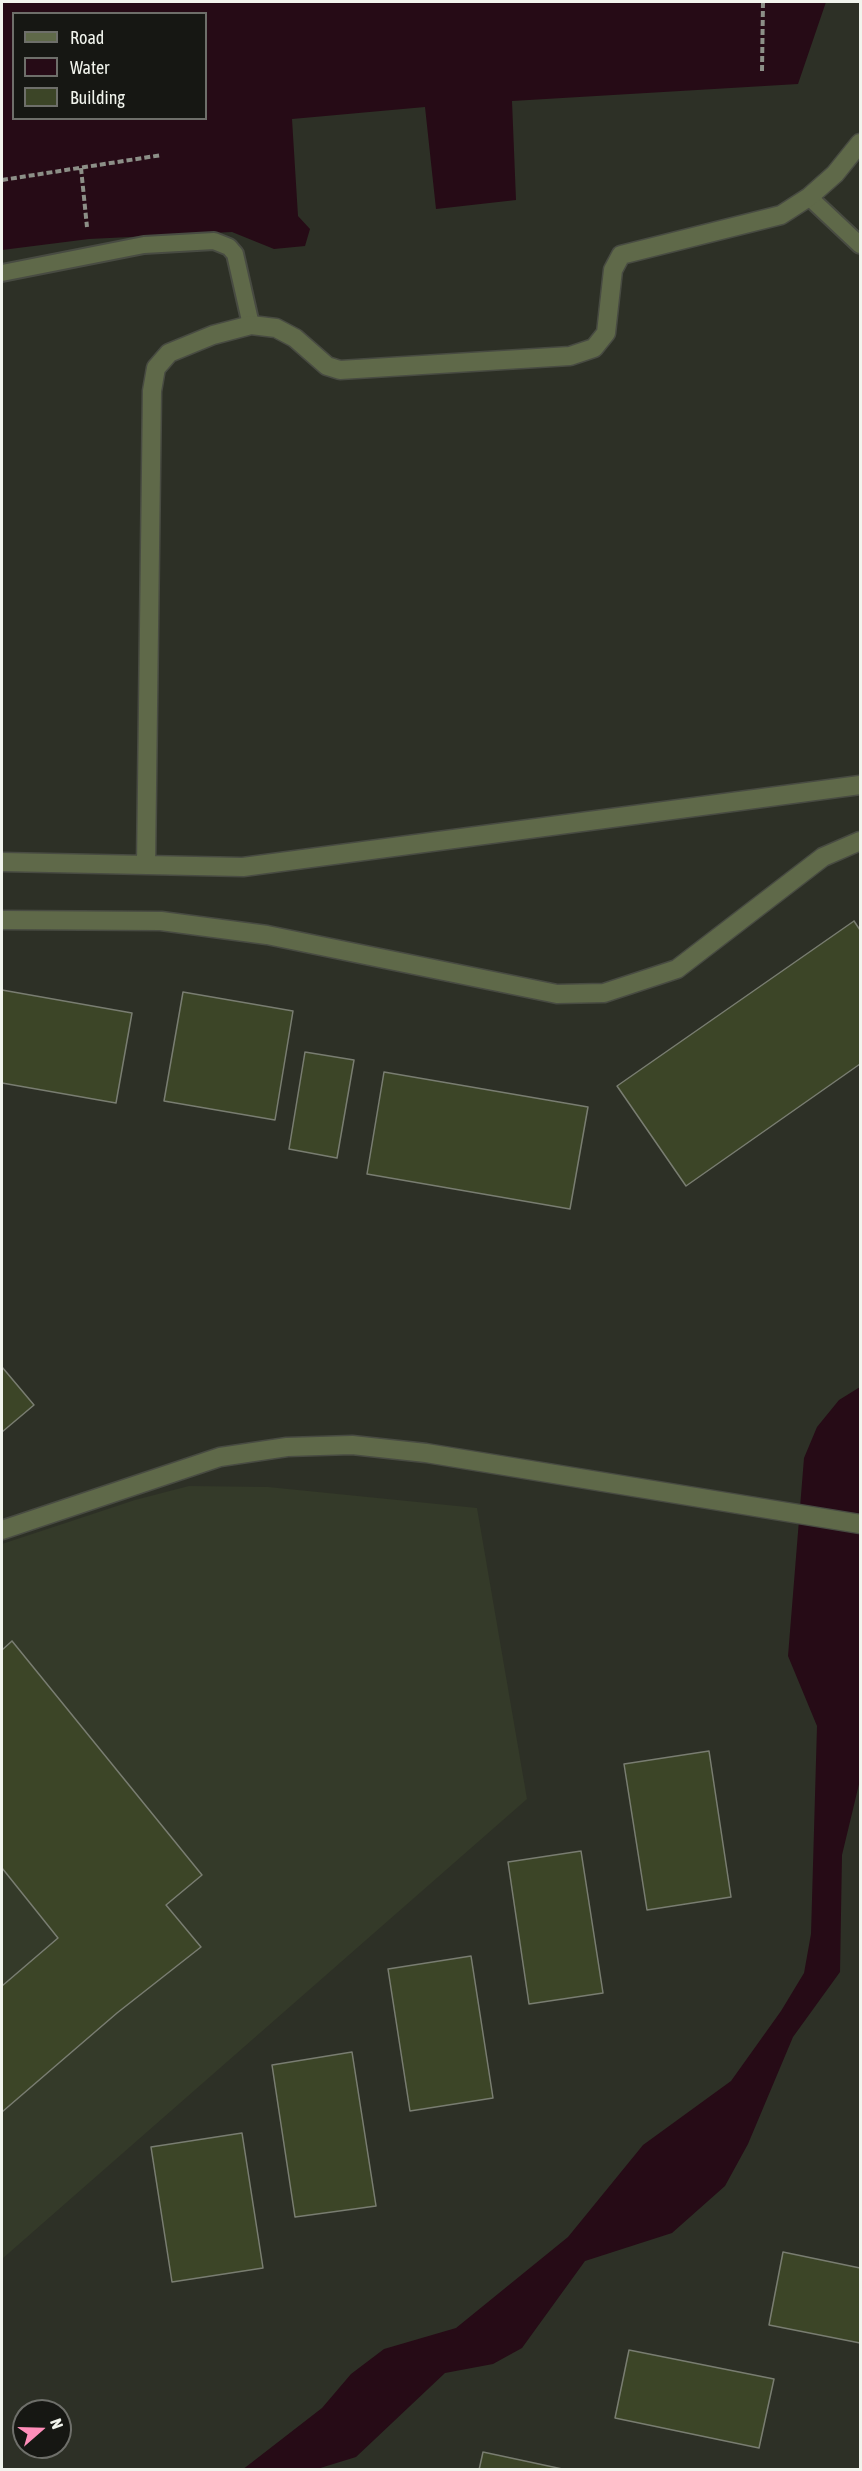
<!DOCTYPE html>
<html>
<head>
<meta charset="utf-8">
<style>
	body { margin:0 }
	#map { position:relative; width:862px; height:2471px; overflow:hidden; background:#2d3026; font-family:"Asap Condensed",sans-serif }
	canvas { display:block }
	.frame { position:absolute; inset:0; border:3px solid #f1f4ed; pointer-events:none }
	.legend { position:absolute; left:12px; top:12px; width:195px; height:108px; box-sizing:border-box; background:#161713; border:2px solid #6e6f6a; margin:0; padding:8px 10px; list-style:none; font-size:18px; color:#f1f4ed }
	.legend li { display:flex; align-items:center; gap:12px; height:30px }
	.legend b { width:30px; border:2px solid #6e6f6a }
	.north { position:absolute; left:12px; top:2399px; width:60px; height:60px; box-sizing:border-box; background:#161713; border:2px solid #6e6f6a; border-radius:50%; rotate:70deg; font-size:16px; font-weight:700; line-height:24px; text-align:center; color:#f1f4ed }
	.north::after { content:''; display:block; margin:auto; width:21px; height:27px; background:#ff8eba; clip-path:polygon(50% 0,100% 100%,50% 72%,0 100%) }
</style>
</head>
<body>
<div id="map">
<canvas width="862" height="2471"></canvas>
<div class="frame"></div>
<ul class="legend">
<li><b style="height:8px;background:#5f6949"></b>Road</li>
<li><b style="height:16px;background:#260b16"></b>Water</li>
<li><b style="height:16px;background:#3c4527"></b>Building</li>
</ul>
<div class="north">N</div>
</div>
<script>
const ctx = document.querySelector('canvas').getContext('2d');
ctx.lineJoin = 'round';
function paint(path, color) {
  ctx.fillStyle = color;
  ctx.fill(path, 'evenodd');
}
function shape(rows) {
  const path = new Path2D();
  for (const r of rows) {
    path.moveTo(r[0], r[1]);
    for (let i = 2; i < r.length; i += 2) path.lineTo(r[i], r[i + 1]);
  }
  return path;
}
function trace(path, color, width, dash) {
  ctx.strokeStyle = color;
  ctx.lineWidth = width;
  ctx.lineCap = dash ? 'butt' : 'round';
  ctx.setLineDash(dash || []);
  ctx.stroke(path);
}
const built = shape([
	[189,1486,268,1487,477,1508,527,1799,2,2259,2,1544,135,1500]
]);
const water = shape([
	[2,2,826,2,798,84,512,101,516,200,436,209,425,107,292,119,298,216,310,229,305,246,274,249,232,232,89,239,2,250],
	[14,14,206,14,206,118,14,118],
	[860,1387,860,1780,842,1855,840,1972,793,2037,748,2144,725,2186,672,2233,585,2261,522,2348,493,2364,445,2373,356,2457,317,2469,242,2470,322,2408,351,2374,384,2349,456,2328,568,2237,643,2145,731,2081,781,2011,804,1973,811,1934,817,1726,788,1656,804,1458,817,1427,839,1400]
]);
const building = shape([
	[854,921,860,930,860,1064,686,1186,617,1086,854,921],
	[2,990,132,1013,116,1103,2,1083,2,990],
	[183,992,293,1011,275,1120,164,1101,183,992],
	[305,1052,354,1060,337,1158,289,1149,305,1052],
	[384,1072,588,1107,570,1209,367,1174,384,1072],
	[2,1367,34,1405,2,1432,2,1367],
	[12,1641,202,1875,166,1905,201,1947,117,2013,2,2112,2,1986,58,1938,2,1868,2,1650,12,1641],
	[709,1751,731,1897,647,1910,624,1764,709,1751],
	[581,1851,603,1993,529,2004,508,1862,581,1851],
	[471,1956,493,2098,410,2111,388,1969,471,1956],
	[352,2052,376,2206,295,2217,272,2065,352,2052],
	[242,2133,263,2268,172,2282,151,2147,242,2133],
	[783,2252,860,2268,860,2343,769,2325,783,2252],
	[629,2350,774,2379,759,2448,615,2418,629,2350],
	[483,2452,567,2470,479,2470,483,2452]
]);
const path = shape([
	[762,71,763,2],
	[81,168,87,227],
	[2,180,162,155]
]);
const lane = shape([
	[809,197,860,245],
	[2,273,144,245,214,241,229,247,235,254,251,325]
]);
const street = shape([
	[2,862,243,867,860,785],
	[146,865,152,391,156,368,169,353,213,335,251,325,276,328,295,338,327,366,340,370,570,356,594,348,606,333,613,270,621,255,781,215,809,197,835,174,860,143],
	[2,920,161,921,267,935,557,994,604,993,677,969,823,857,860,841],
	[2,1530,220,1457,287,1447,352,1445,426,1453,860,1524]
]);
paint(built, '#343a29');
paint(water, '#260b16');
paint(building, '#3c4527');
trace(building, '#797d71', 1.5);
trace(lane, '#484b42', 20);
trace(street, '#484b42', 21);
trace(path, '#8c8f87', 4, [6, 3]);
trace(lane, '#5f6949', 16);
trace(street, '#5f6949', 18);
</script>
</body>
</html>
